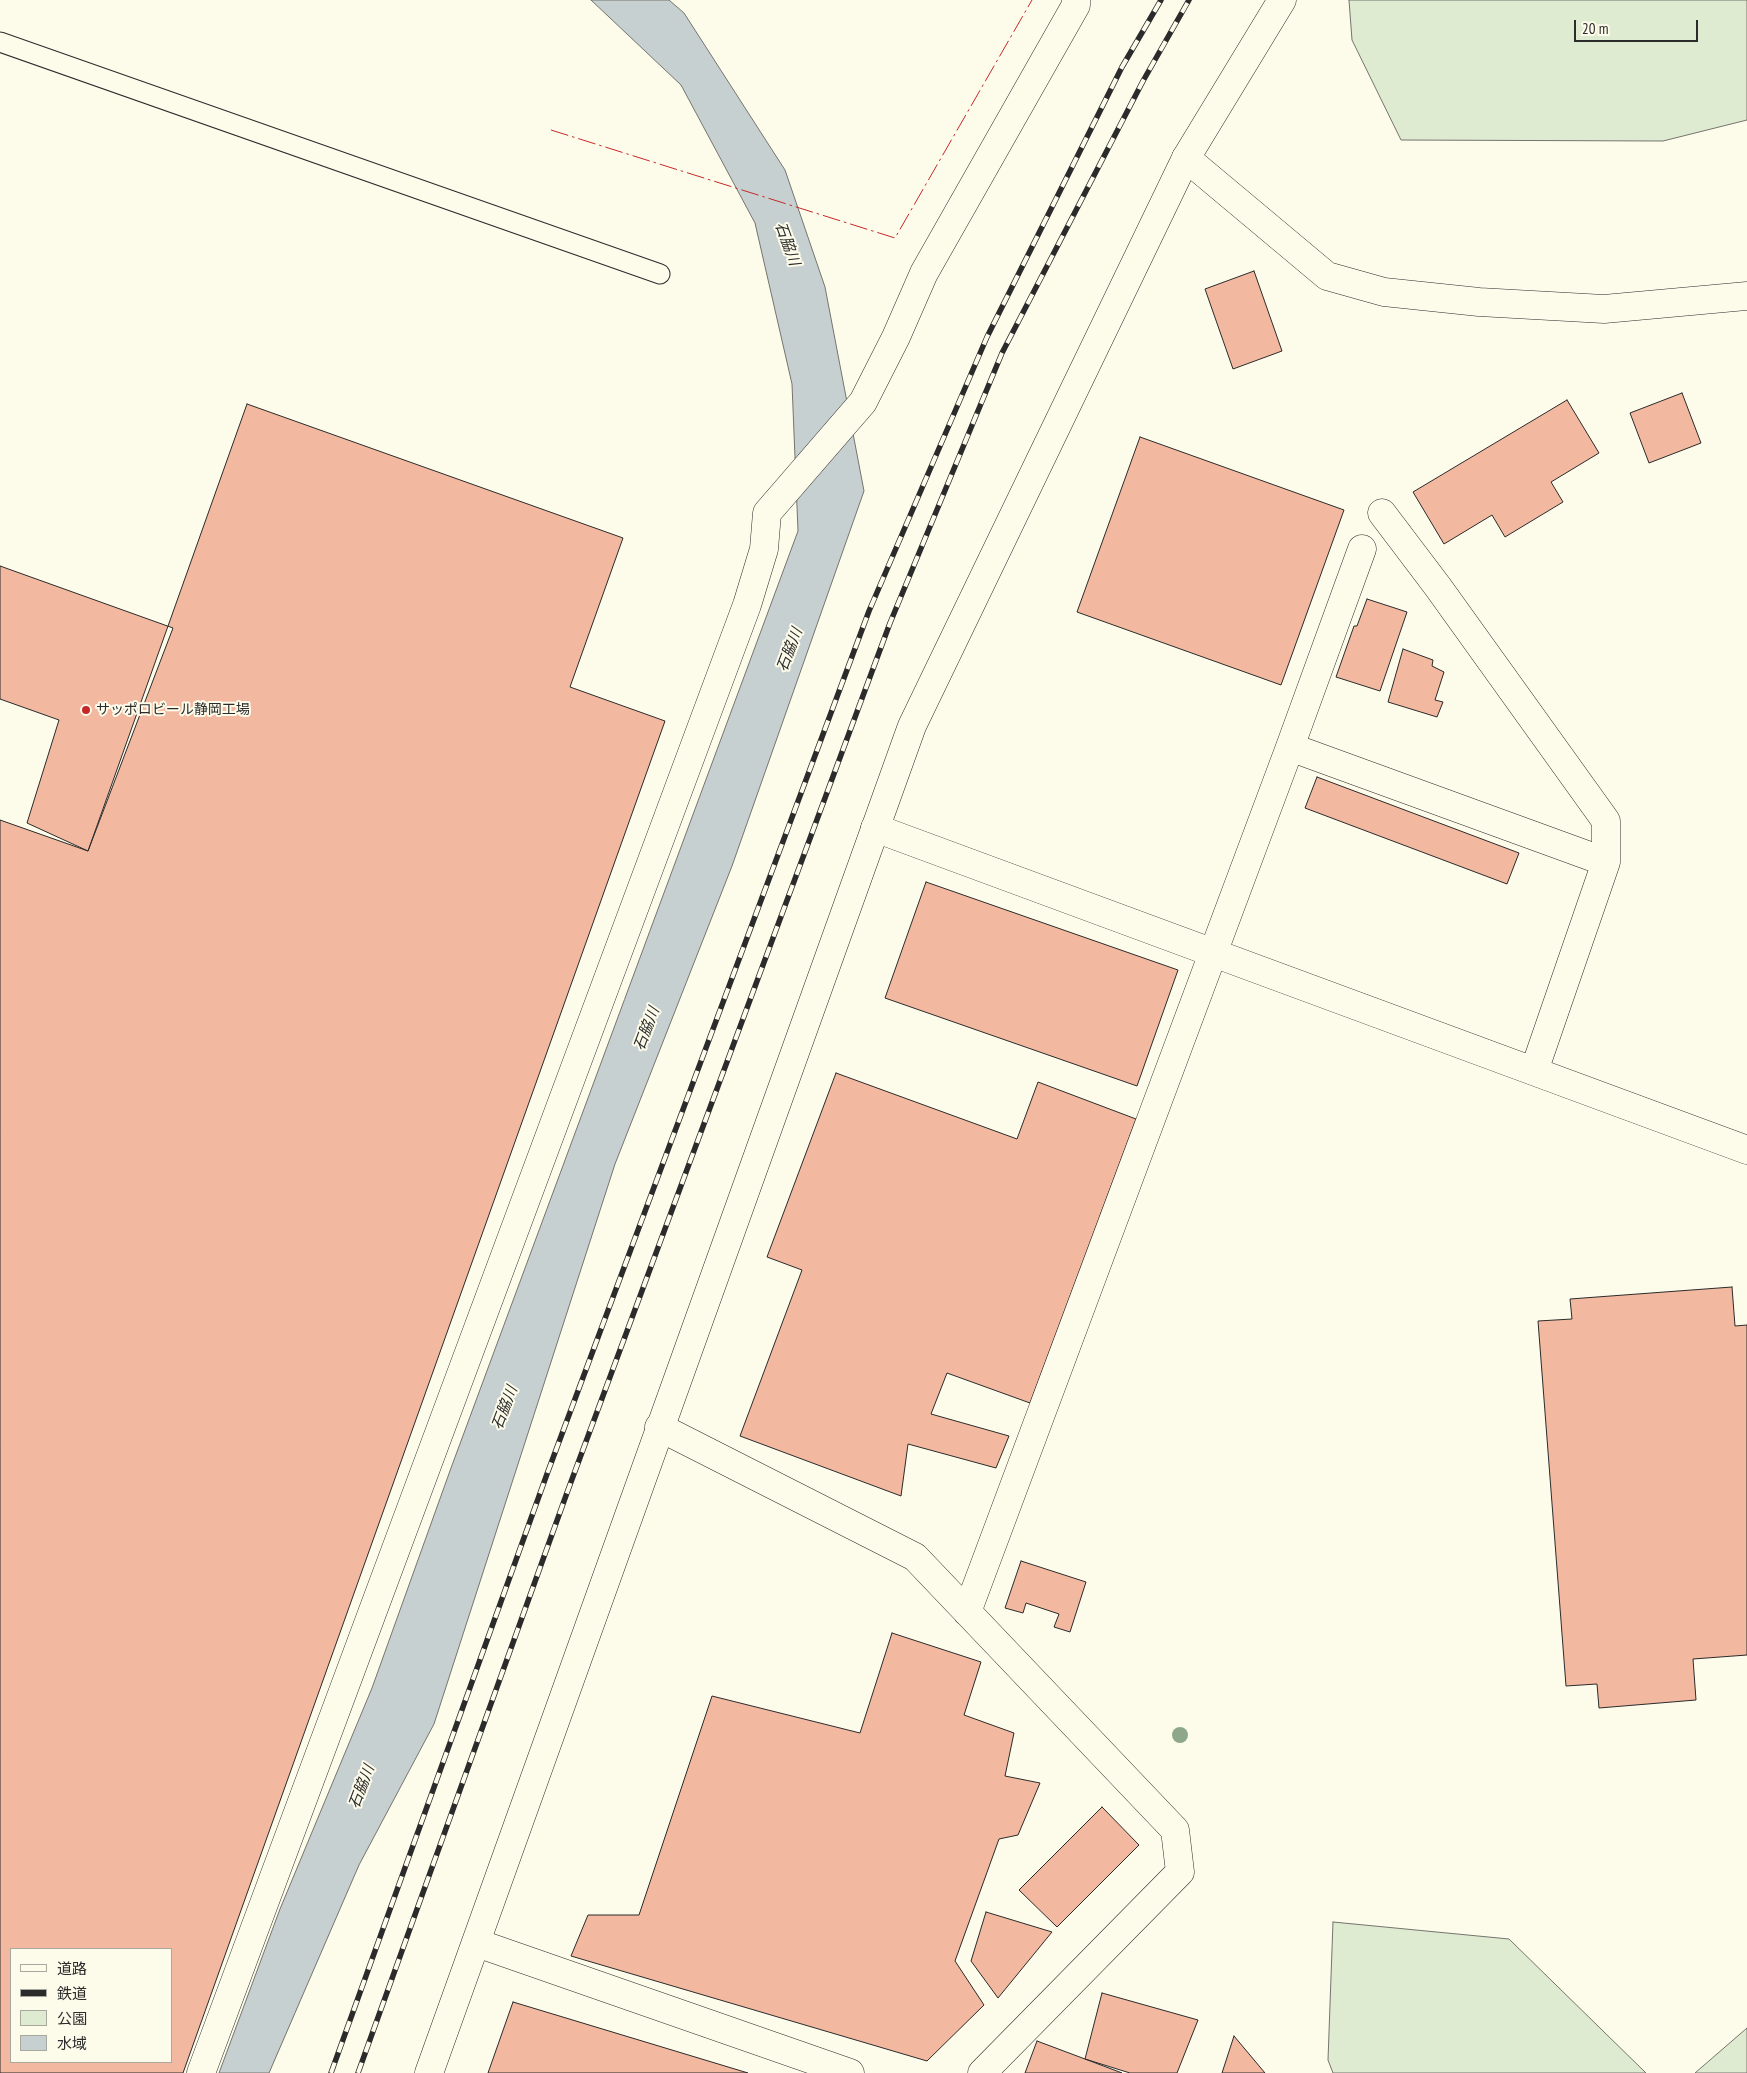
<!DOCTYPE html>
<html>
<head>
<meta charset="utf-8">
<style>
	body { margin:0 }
	#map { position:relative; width:1747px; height:2073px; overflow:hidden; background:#fdfbea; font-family:"PT Sans Narrow","Noto Sans JP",sans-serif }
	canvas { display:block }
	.legend { position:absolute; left:10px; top:1948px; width:162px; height:115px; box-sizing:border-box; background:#fdfbea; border:1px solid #a9a89e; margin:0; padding:6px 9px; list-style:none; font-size:15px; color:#2b2b2b }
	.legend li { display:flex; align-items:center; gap:10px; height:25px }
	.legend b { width:25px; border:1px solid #a9a89e }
	.scale { position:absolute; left:1574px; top:20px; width:124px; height:22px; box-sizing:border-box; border:2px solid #2b2b2b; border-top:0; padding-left:6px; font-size:15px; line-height:18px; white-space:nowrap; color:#2b2b2b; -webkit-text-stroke:4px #fdfbea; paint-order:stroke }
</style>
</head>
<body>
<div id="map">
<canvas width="1747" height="2073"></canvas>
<ul class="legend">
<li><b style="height:6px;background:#fdfbea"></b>道路</li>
<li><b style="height:6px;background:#2b2b2b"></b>鉄道</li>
<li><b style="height:14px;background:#deebd1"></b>公園</li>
<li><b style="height:14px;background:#c7d0d0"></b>水域</li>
</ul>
<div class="scale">20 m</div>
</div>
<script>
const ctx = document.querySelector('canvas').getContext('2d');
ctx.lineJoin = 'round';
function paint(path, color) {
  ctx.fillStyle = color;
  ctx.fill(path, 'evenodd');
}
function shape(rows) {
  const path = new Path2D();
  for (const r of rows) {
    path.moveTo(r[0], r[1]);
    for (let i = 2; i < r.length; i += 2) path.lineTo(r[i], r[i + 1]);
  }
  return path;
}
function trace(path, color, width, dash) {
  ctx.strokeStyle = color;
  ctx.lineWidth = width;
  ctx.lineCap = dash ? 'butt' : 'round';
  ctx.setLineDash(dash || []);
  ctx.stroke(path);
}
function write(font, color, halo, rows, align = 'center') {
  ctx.font = font + ' "PT Sans Narrow","Noto Sans JP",sans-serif';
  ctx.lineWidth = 4;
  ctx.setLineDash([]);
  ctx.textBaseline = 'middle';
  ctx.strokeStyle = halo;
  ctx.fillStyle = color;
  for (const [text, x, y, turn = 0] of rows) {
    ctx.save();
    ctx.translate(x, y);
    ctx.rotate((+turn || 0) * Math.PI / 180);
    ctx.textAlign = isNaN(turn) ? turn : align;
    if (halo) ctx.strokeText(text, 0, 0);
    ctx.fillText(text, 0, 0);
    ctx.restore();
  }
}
const green = shape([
	[1349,0,1747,0,1747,120,1663,141,1401,140,1352,40,1349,0],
	[1333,1922,1509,1939,1646,2073,1333,2073,1328,2060,1333,1922],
	[1747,2028,1747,2073,1695,2073,1747,2028]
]);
const water = shape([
	[591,0,669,0,684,13,785,170,825,287,864,491,732,866,615,1164,434,1724,359,1865,269,2073,219,2073,280,1909,372,1688,451,1468,798,531,792,384,755,223,681,85,591,0]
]);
const building = shape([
	[1254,271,1282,351,1233,369,1205,289,1254,271],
	[1682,393,1701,443,1649,463,1630,413,1682,393],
	[1567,400,1599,453,1551,482,1563,502,1505,537,1492,515,1444,544,1413,492,1567,400],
	[247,404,623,538,570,687,665,721,183,2073,0,2073,0,820,88,851,247,404],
	[11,1949,171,1949,171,2062,11,2062,11,1949],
	[1140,437,1344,510,1281,685,1077,612,1140,437],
	[0,566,173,628,88,851,27,823,59,720,0,699,0,566],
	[1367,599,1407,612,1380,691,1336,677,1354,626,1357,626,1367,599],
	[1403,649,1433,660,1432,666,1444,672,1435,700,1443,702,1437,717,1388,702,1403,649],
	[1317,777,1519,853,1507,884,1305,808,1317,777],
	[926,882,1178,970,1137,1086,885,998,926,882],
	[836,1073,1017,1139,1038,1082,1136,1119,1030,1403,947,1373,931,1414,1009,1436,996,1468,908,1444,901,1496,740,1436,802,1270,767,1257,836,1073],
	[1732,1287,1735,1326,1747,1325,1747,1655,1693,1659,1696,1700,1599,1708,1597,1684,1566,1686,1538,1321,1572,1319,1570,1299,1732,1287],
	[1021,1561,1086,1582,1070,1632,1054,1627,1059,1614,1026,1603,1023,1613,1005,1608,1021,1561],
	[892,1633,981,1662,964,1715,1014,1733,1005,1776,1040,1783,1018,1835,999,1839,955,1961,984,2005,927,2061,571,1956,588,1915,639,1915,712,1696,860,1733,892,1633],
	[1102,1807,1139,1845,1057,1927,1019,1890,1102,1807],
	[986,1912,1052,1932,998,1998,971,1961,986,1912],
	[1102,1993,1198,2020,1177,2073,1130,2073,1085,2059,1102,1993],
	[513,2002,748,2073,488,2073,513,2002],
	[1234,2036,1265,2073,1222,2073,1234,2036],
	[1037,2041,1085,2059,1122,2073,1025,2073,1037,2041]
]);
const lane = shape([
	[0,42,660,274]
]);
const street = shape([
	[1186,158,1327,276,1384,292,1479,302,1604,309,1747,296],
	[1382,513,1438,587,1606,821,1606,862,1534,1071],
	[1290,747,1606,862],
	[875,828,1747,1150],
	[659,1427,915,1557,1175,1830,1180,1872,982,2073],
	[967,1612,1290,747,1362,549],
	[477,1943,850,2073],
	[201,2073,747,605,764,549,767,513,863,402,896,337,924,273,1076,5,1076,0]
]);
const secondary = shape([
	[429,2073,912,726,1186,158,1282,0]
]);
const rail = shape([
	[331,2073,547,1474,869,611,987,337,1122,67,1161,0],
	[358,2073,568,1490,890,623,1002,353,1143,81,1189,0]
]);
const power = shape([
	[551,130,895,238,1032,0]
]);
const trees = [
	[1180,1735]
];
const markers = [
	[86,710,5,"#c62828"]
];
const poiNames = [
	["サッポロビール静岡工場",96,710]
];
const waterNames = [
	["石脇川",787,244,70],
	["石脇川",790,650,-69],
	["石脇川",647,1029,-69],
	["石脇川",505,1408,-69],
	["石脇川",362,1787,-69]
];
paint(green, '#deebd1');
trace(green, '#74746e', 1);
paint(water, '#c7d0d0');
trace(water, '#74746e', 1);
paint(building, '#f2b8a0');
trace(building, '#2b2b2b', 1);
trace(lane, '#2b2b2b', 21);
trace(street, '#2b2b2b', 29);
trace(secondary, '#2b2b2b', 29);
trace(lane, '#fdfbea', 19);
trace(street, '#fdfbea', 28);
trace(secondary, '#fdfbea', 28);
trace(rail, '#2b2b2b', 5.5);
trace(rail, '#fdfbea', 4, [11]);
trace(power, '#c62828', 1, [18, 4, 2.5, 4]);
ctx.fillStyle = '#8ea78a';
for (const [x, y] of trees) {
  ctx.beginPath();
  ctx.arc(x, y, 8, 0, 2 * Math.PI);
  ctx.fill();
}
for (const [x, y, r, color] of markers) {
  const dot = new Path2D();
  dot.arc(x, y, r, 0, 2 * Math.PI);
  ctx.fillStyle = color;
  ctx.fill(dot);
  trace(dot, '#fdfbea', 2);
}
write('14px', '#2b2b2b', '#fdfbea', poiNames, 'left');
write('italic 15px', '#2b2b2b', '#fdfbea', waterNames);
</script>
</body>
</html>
